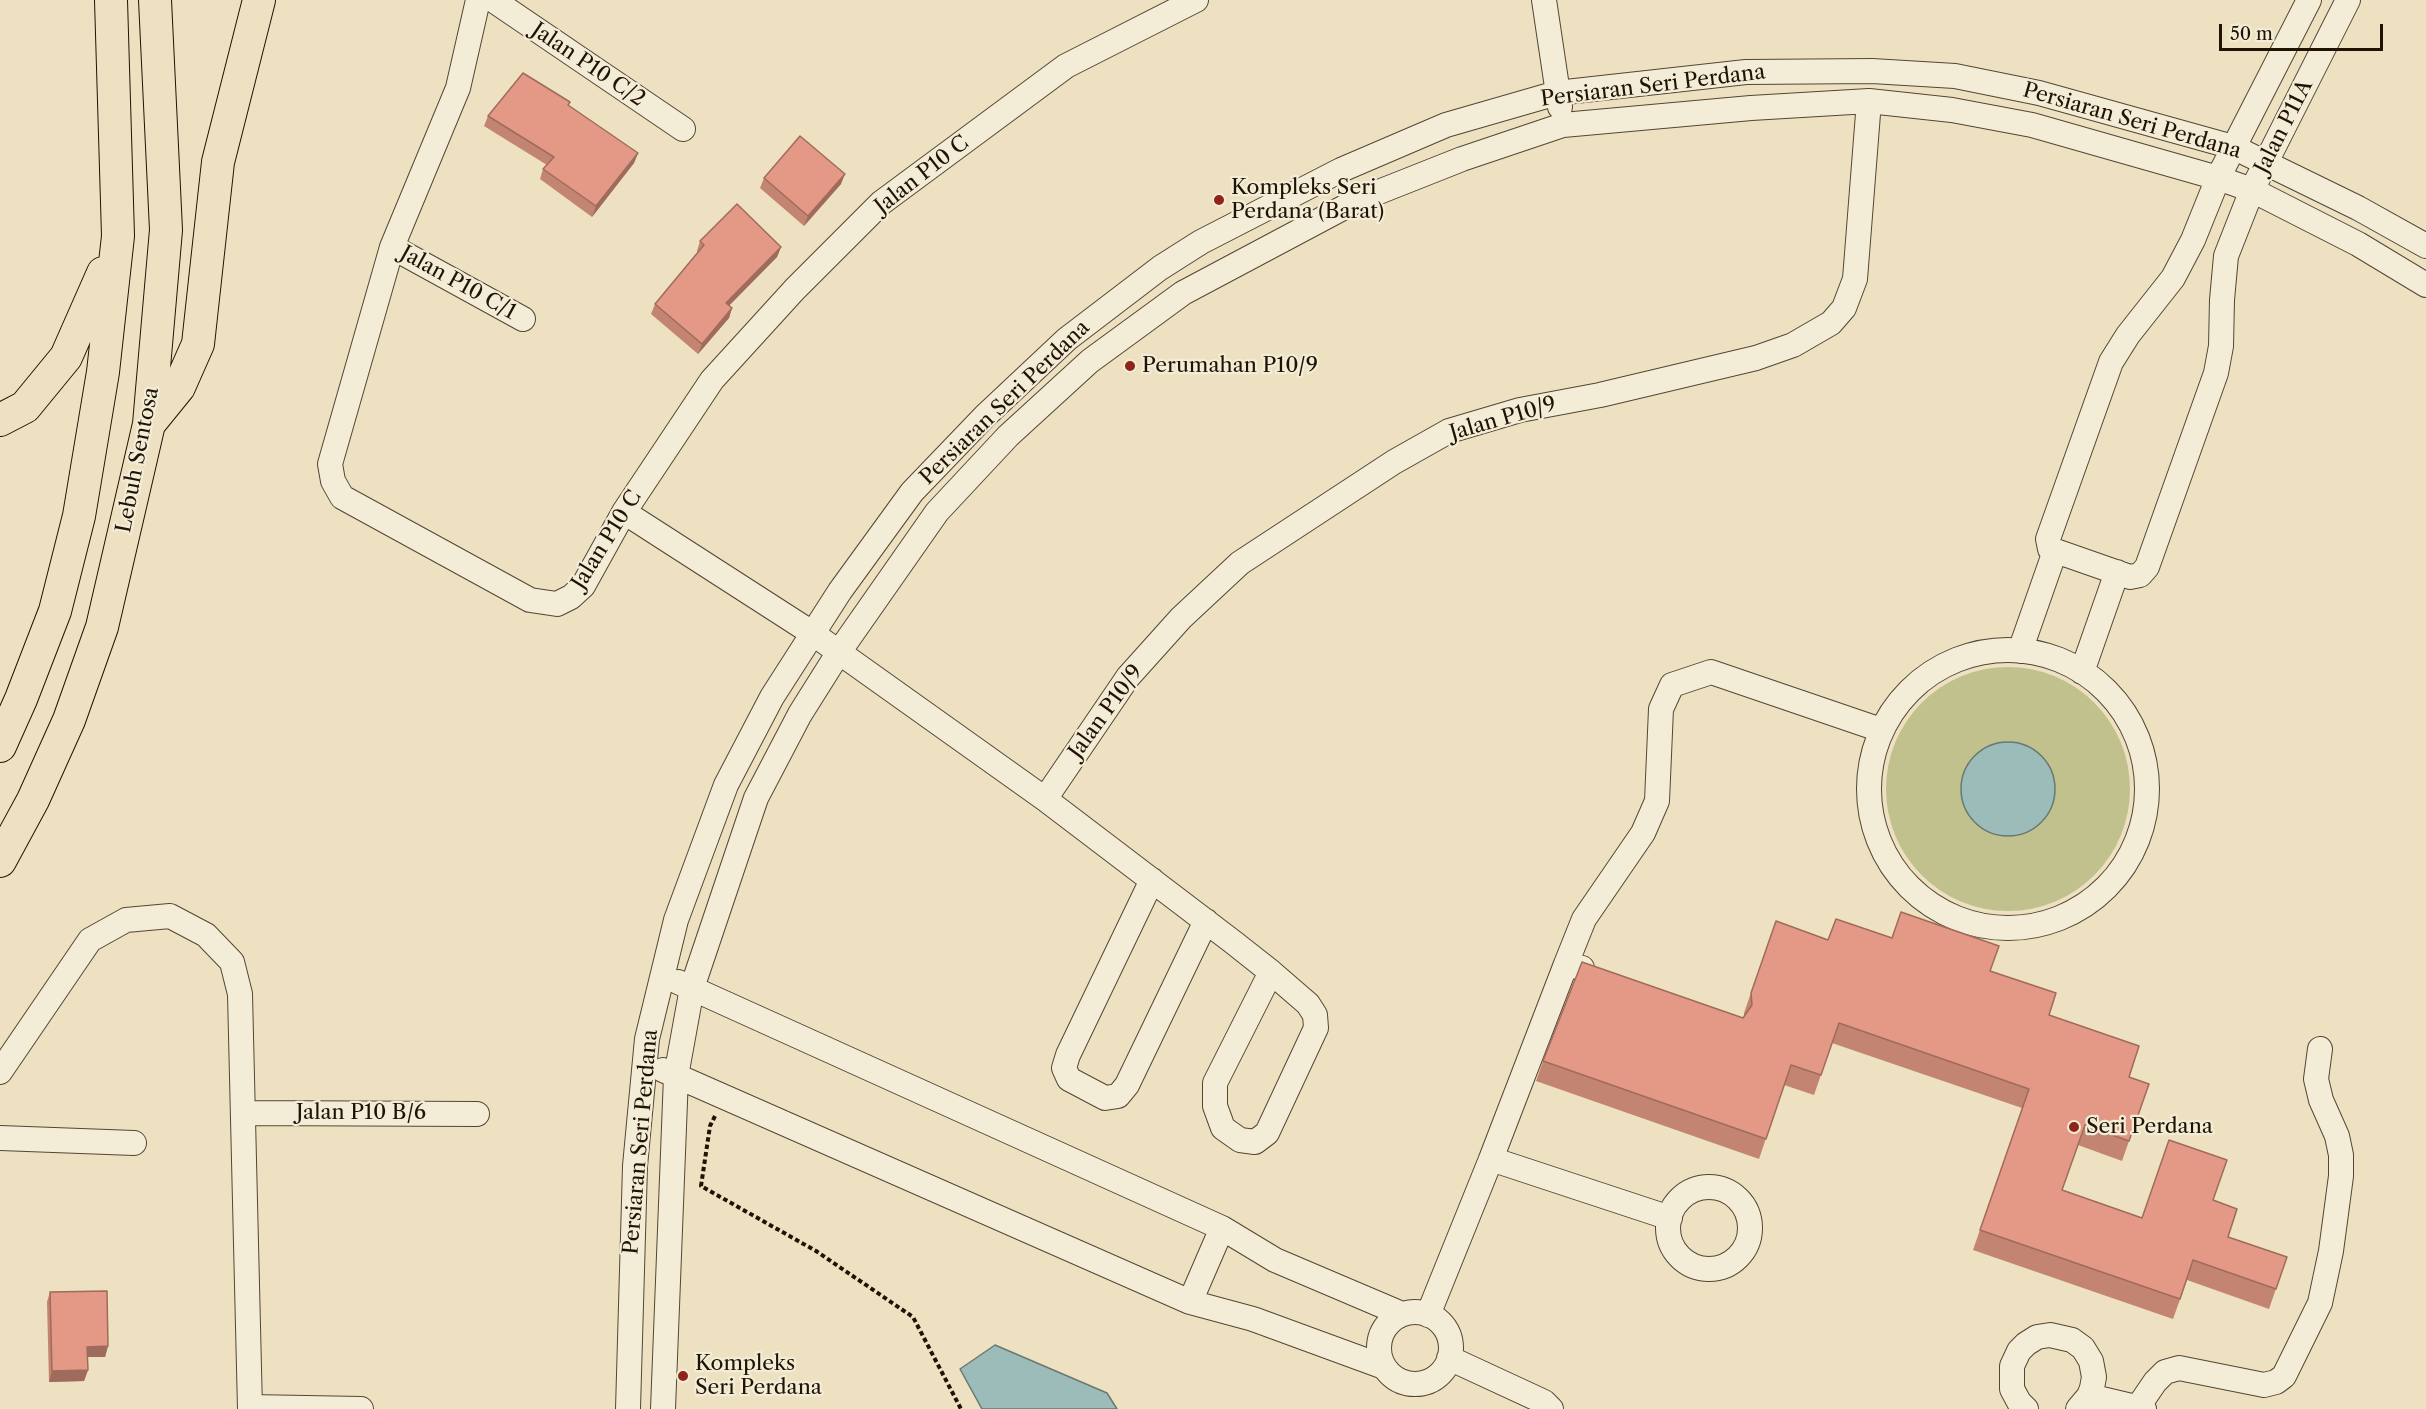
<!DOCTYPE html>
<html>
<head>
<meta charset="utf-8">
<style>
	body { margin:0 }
	#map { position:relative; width:2426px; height:1409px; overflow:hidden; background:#ede1c1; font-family:"Libre Caslon Text",serif }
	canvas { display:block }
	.scale { position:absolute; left:2219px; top:24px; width:164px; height:27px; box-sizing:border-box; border:3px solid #211304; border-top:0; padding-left:8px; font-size:18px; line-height:21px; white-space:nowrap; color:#211304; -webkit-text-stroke:4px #f3ecd7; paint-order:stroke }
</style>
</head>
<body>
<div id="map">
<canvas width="2426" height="1409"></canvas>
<div class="scale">50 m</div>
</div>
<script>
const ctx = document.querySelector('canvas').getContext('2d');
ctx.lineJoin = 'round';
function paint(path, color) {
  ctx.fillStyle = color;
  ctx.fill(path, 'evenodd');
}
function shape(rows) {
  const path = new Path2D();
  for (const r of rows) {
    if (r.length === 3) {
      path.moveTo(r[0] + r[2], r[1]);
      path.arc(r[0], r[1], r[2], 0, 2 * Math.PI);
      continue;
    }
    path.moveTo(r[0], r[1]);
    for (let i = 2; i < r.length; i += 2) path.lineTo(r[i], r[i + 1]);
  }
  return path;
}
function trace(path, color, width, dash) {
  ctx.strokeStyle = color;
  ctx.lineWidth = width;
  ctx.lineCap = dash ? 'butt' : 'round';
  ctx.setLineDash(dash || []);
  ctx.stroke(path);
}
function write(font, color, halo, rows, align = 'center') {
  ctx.font = font + ' "Libre Caslon Text",serif';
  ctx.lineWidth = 4.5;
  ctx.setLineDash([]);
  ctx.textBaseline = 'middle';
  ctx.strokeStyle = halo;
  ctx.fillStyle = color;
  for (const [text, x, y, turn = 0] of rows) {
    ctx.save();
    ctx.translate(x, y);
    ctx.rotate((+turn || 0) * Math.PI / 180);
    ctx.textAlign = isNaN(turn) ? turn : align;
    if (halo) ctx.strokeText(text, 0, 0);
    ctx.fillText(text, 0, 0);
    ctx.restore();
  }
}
const green = shape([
	[2008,789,122]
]);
const water = shape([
	[2008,789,47],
	[995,1345,1107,1393,1117,1409,982,1409,960,1369,995,1345]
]);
const path = shape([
	[715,1116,710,1126,701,1186,816,1251,913,1317,961,1409]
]);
const minor = shape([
	[478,0,458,88,392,247,330,464,333,481,342,497,530,600,557,604,571,597,583,586,624,512,712,380,795,289,881,203,1066,66,1196,0],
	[493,0,683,129],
	[1544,0,1560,107],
	[2309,0,2218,178,2193,240,2173,278,2128,335,2111,362,2048,539,2050,549,2130,577,2140,575,2147,567,2216,373,2221,346,2222,300,2226,256,2252,190,2348,0],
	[392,247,523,319],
	[624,512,812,633,1045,799,1233,942,1271,972,1308,1004,1315,1015,1316,1028,1267,1133,1255,1142,1240,1140,1223,1128,1215,1106,1215,1083,1271,972],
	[2008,789,139],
	[2020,651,2055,551],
	[2082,672,2117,572],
	[1045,799,1128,677,1181,618,1240,563,1394,462,1449,431,1520,410,1600,395,1756,358,1793,345,1831,323,1844,308,1855,279,1869,101],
	[1152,880,1068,1055,1064,1068,1069,1079,1105,1098,1118,1096,1127,1085,1206,921],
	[1566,964,1584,919,1643,833,1657,801,1661,709,1672,685,1711,672,1881,730],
	[678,982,1222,1228,1275,1260,1402,1314],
	[663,1070,1190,1302,1253,1319,1384,1367],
	[0,1072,90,940,126,920,170,916,206,935,232,962,240,994,250,1409],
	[244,1113,477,1114],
	[0,1138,134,1143],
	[1491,1159,1566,964,1582,968],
	[1709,1228,41],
	[1190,1302,1222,1228],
	[1415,1348,36],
	[1428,1315,1491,1159,1670,1218],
	[1449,1358,1544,1402,1551,1409],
	[2089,1396,2144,1409],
	[250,1407,361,1409],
	[2138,1407,2155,1382,2165,1372,2179,1368,2264,1385,2276,1382,2284,1376,2320,1303,2331,1251,2341,1176,2341,1155,2337,1136,2321,1100,2316,1079,2320,1049],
	[628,1409,635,1166,647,1039,676,920,726,785,772,697,840,591,912,492,985,416,1067,339,1160,268,1201,242,1341,170,1446,125,1557,93,1746,72,1872,71,1955,76,2039,93,2233,147,2358,208,2426,246],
	[663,1409,676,1076,692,988,756,798,800,714,839,652,937,512,1008,436,1090,361,1183,293,1356,201,1462,159,1563,125,1751,108,1869,101,1952,110,2032,125,2218,178,2252,190,2358,244,2426,285],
	[2026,1409,2019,1402,2012,1389,2012,1366,2019,1351,2026,1344,2037,1337,2050,1335,2072,1340,2083,1348,2091,1361,2094,1377,2092,1388,2089,1396,2078,1409]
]);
const major = shape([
	[0,420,25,407,66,357,103,273],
	[149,424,179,387,198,344,218,162,259,0],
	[0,746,21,699,55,611,79,516,103,372,118,236,111,0],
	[0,861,33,800,69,720,102,627,149,424,166,230,155,0]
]);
const wall = shape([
	[568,106,638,153,634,163,592,217,540,179,543,169,547,165,484,126,488,116],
	[764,178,841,184,804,226,760,188],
	[700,241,781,247,777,257,729,305,732,308,729,318,698,354,651,314,655,304,698,253,697,251],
	[1776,921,1828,940,1990,971,2129,1077,2149,1084,2122,1161,2078,1145,2062,1190,2142,1218,2213,1200,2228,1237,2287,1257,2269,1309,2187,1280,2173,1319,1973,1250,2022,1108,1832,1043,1814,1095,1784,1085,1759,1159,1536,1081,1543,1061,1743,1018,1744,1016,1744,1013],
	[50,1292,108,1346,105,1357,88,1357,88,1370,84,1381,49,1382,47,1302]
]);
const shadedWall = shape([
	[638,153,634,163,592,217,596,206],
	[845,174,841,184,804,226,808,216],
	[781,247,777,257,722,313,726,303],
	[732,308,729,318,698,354,702,344],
	[108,1346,105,1357,84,1357,87,1347],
	[88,1370,84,1381,49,1382,52,1371]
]);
const building = shape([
	[523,73,570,102,568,105,638,153,596,206,543,169,554,157,488,116,523,73],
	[800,136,845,174,808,216,764,178,800,136],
	[737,204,781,247,726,303,732,308,702,344,655,304,704,245,700,241,737,204],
	[1901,912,1999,946,1990,971,2056,993,2049,1015,2139,1046,2129,1077,2149,1084,2129,1141,2085,1125,2062,1190,2142,1218,2169,1140,2227,1160,2213,1200,2237,1209,2228,1237,2287,1257,2276,1289,2193,1260,2180,1299,1980,1230,2029,1089,1839,1023,1821,1075,1791,1065,1766,1139,1543,1061,1582,962,1743,1018,1752,1005,1751,993,1776,921,1828,940,1836,919,1892,938,1901,912],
	[107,1291,108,1346,87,1347,88,1370,52,1371,50,1292,107,1291]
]);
const markers = [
	[1219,200,6,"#8f2418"],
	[1130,366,6,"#8f2418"],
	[2074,1127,6,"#8f2418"],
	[683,1376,6,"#8f2418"]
];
const streetNames = [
	["Jalan P10 C/2",588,65,34],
	["Persiaran Seri Perdana",1653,86,-7],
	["Persiaran Seri Perdana",2132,121,16],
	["Jalan P11A",2284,127,-63],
	["Jalan P10 C",922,175,-38],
	["Jalan P10 C/1",458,283,29],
	["Persiaran Seri Perdana",1005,403,-44],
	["Jalan P10/9",1503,419,-16],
	["Lebuh Sentosa",138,460,-79],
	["Jalan P10 C",607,540,-58],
	["Jalan P10/9",1106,712,-54],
	["Jalan P10 B/6",361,1113],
	["Persiaran Seri Perdana",641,1142,-85]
];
const poiNames = [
	["Kompleks Seri",1231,188],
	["Perdana (Barat)",1231,212],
	["Perumahan P10/9",1142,366],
	["Seri Perdana",2086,1127],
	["Kompleks",695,1364],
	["Seri Perdana",695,1388]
];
paint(green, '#c0c18d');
paint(water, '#9bbcb9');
trace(water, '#6a7871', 1.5);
trace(minor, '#544633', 26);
trace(major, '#211304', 34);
trace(path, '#211304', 4, [4.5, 3]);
trace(minor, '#f3ecd7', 24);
trace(major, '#ede1c1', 32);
paint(wall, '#c38472');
paint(shadedWall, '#9f6b5d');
paint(building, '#e39985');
trace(building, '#9f6b5d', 1.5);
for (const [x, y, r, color] of markers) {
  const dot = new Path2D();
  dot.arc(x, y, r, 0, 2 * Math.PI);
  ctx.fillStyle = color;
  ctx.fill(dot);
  trace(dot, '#f3ecd7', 2);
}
write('21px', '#211304', '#f3ecd7', streetNames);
write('21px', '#211304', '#f3ecd7', poiNames, 'left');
</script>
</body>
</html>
